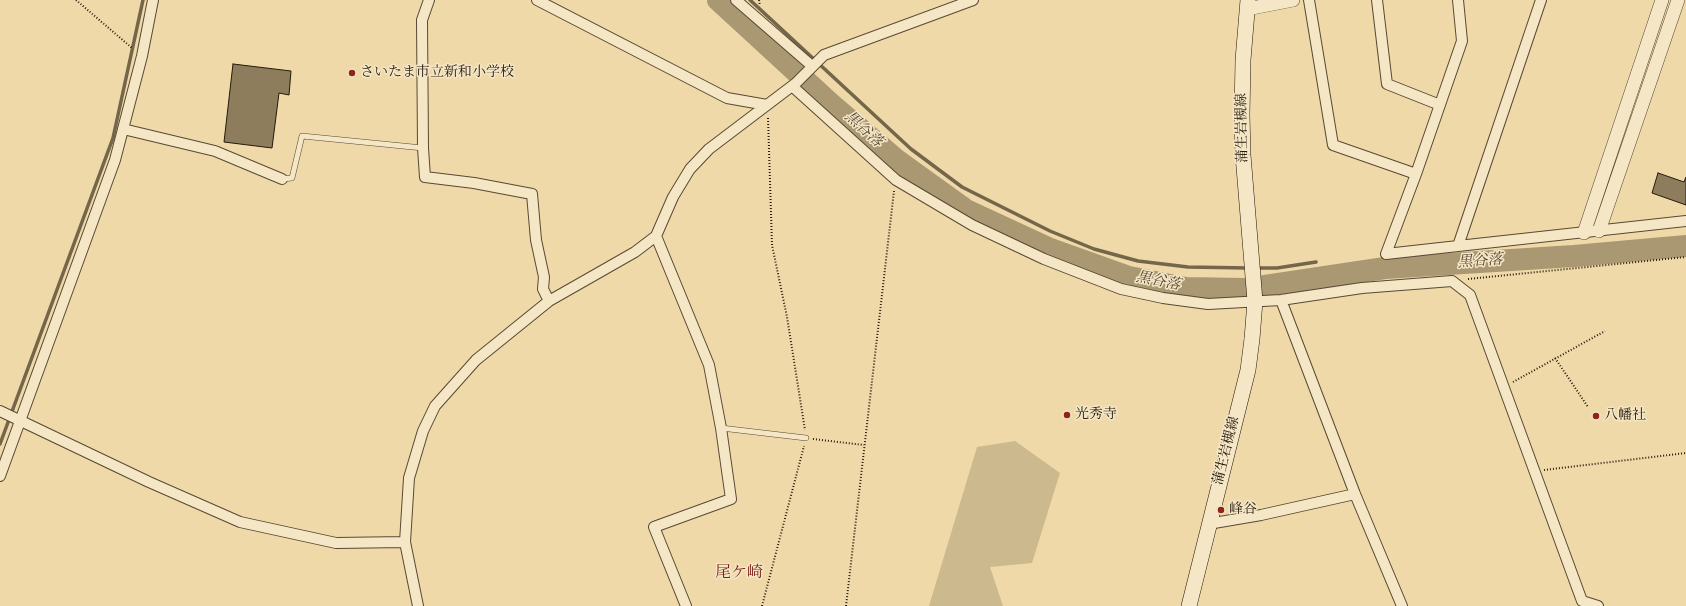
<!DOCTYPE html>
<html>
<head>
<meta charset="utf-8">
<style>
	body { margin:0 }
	canvas { display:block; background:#efd9a8 }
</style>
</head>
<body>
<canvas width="1686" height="606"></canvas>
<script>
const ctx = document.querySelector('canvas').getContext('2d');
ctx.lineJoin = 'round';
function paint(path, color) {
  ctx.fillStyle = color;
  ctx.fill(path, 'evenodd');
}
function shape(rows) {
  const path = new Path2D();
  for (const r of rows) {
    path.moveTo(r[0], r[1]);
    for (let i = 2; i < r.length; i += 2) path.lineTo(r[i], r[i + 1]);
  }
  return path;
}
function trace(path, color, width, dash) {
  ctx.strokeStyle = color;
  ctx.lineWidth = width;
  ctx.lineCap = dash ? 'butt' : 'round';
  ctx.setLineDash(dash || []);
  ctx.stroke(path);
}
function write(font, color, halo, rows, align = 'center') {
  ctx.font = font + ' "IM FELL DW Pica","Noto Serif JP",serif';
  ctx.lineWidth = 3;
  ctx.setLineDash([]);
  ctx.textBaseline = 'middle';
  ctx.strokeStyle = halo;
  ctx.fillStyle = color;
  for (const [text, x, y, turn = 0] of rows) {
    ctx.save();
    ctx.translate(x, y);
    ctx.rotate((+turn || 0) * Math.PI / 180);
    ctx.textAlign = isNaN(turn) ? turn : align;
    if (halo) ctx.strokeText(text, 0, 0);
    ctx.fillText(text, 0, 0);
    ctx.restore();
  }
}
const green = shape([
	[1015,441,1060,473,1032,563,990,567,1003,606,929,606,977,447]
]);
const stream = shape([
	[750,0,911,149,962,187,1050,231,1094,249,1138,261,1188,267,1248,268],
	[1256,268,1277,268,1316,262],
	[0,444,113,138,143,0]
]);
const river = shape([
	[718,0,830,103,898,161,966,210,1048,248,1129,277,1186,288,1245,289,1385,268,1574,256,1686,246]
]);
const building = shape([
	[233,64,291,71,289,95,279,93,272,148,224,142,233,64],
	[1658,173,1684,182,1686,177,1686,205,1652,193,1658,173]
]);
const path = shape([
	[76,0,132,48],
	[759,0,760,6],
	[768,118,772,245,787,317,805,430],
	[1468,279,1686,257],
	[1555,358,1588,407],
	[1513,382,1605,331],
	[813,439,864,445],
	[1544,470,1686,453],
	[762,606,804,446],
	[846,606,894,191]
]);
const service = shape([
	[282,179,292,178,302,136,423,148],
	[721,428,806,438]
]);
const minor = shape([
	[429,0,422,20,423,148,425,177,474,183,532,194,536,240,544,277,543,289,549,301],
	[537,0,727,98,767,105],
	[736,0,812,66],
	[1309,0,1333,145,1416,174],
	[1377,0,1387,84,1440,105],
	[1458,0,1462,41,1416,174,1386,254,1458,246,1541,0],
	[792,86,896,180,972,225,1044,259,1121,289,1163,298,1208,304,1281,300,1362,288,1452,281,1470,295,1582,601,1598,606],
	[123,129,215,151,282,179],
	[656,236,709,365,721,428,731,499,654,527,686,606],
	[1458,246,1686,221],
	[1281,300,1355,494,1402,606],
	[0,411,149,482,240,522,336,543,405,542],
	[0,476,115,160,142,56,153,0],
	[1208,524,1261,515,1355,494],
	[418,606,405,542,409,478,423,431,435,406,476,360,549,301,635,252,656,236,673,197,690,169,709,149,796,83,824,55,973,0]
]);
const tertiary = shape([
	[1247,9,1293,0],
	[1599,231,1678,0],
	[1584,233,1662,0]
]);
const secondary = shape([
	[1189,606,1248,370,1252,339,1255,301,1243,155,1242,115,1243,60,1248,0]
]);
const markers = [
	[352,73,4,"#8f2418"],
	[1067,415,4,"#8f2418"],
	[1596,416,4,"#8f2418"],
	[1221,510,4,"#8f2418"]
];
const poiNames = [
	["さいたま市立新和小学校",360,73],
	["光秀寺",1075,415],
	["八幡社",1604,416],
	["峰谷",1229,510]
];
const streetNames = [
	["蒲生岩槻線",1243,128,-91],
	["蒲生岩槻線",1227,451,-76]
];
const waterNames = [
	["黒谷落",863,130,42],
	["黒谷落",1480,262,-4],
	["黒谷落",1158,282,11]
];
const quarterNames = [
	["尾ケ崎",739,574]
];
paint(green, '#ccb98d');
trace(stream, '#74664a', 3.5);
trace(river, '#aa9873', 22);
paint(building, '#8e7d5d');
trace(building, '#241a0c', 1);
trace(service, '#574a33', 6);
trace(minor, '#574a33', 12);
trace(tertiary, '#574a33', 14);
trace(secondary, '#241a0c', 16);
trace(path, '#241a0c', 2, [1, 2]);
trace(service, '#f5e6c6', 5);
trace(minor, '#f5e6c6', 10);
trace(tertiary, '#f5e6c6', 13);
trace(secondary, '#f5e6c6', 15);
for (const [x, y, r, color] of markers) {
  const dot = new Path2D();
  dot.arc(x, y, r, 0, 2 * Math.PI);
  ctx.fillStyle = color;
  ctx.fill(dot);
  trace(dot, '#f5e6c6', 1.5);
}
write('14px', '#241a0c', '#f5e6c6', poiNames, 'left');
write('14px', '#241a0c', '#f5e6c6', streetNames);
write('italic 15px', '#5a4c35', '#f5e6c6', waterNames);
write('16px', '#7a1f14', '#f5e6c6', quarterNames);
</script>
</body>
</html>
